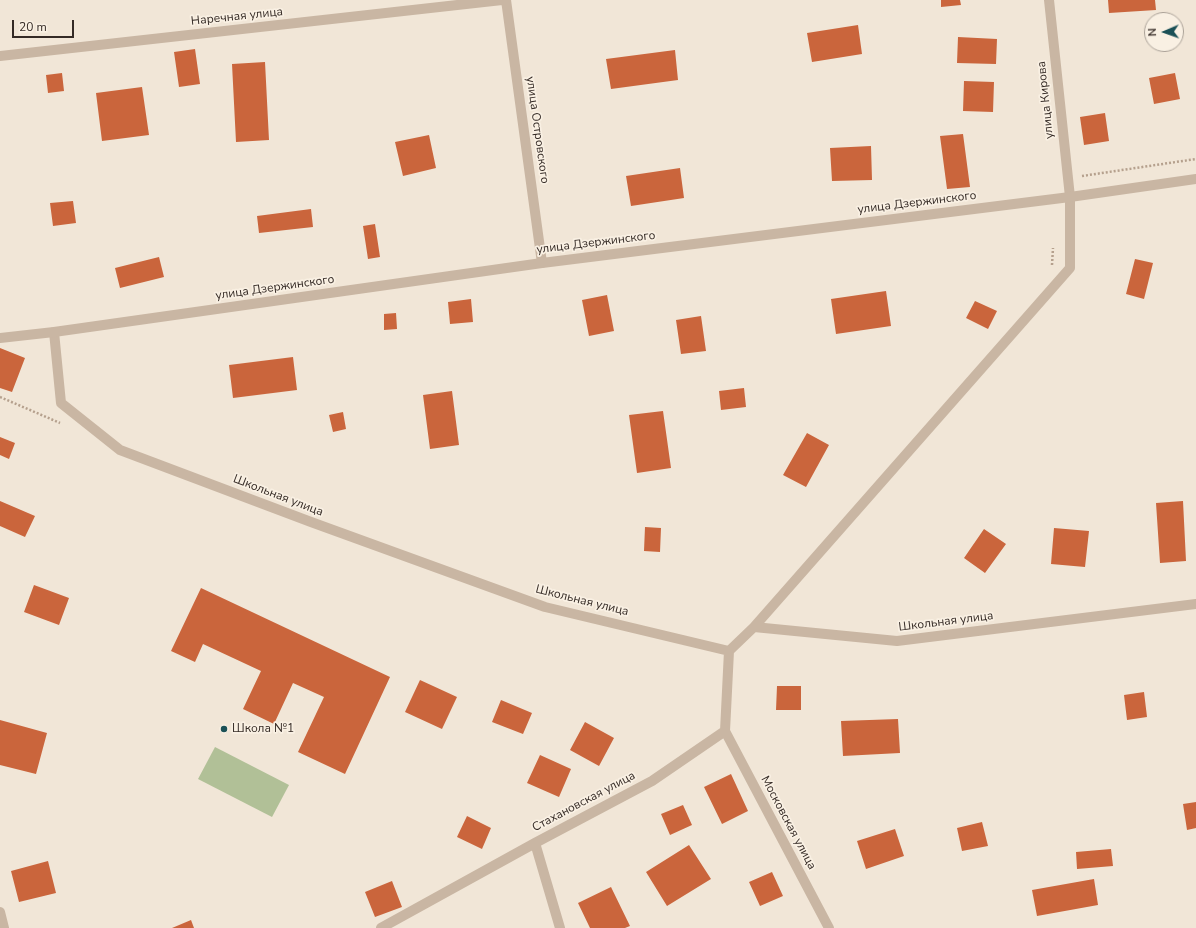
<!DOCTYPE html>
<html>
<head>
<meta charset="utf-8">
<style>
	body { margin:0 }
	#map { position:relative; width:1196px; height:928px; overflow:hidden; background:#f1e6d7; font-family:"Nunito Sans",sans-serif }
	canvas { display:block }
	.north { position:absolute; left:1144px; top:12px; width:40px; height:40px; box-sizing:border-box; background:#f9f0e3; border:1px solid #aaa197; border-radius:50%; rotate:268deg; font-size:11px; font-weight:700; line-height:16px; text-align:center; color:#342a25 }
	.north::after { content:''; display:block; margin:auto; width:14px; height:18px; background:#1a5056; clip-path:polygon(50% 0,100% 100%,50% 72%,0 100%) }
	.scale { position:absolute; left:12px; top:20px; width:62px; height:18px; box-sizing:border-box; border:2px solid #342a25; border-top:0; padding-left:5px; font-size:12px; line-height:14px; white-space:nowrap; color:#342a25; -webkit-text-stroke:3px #f9f0e3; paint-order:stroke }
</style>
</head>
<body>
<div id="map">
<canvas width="1196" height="928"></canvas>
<div class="north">N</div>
<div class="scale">20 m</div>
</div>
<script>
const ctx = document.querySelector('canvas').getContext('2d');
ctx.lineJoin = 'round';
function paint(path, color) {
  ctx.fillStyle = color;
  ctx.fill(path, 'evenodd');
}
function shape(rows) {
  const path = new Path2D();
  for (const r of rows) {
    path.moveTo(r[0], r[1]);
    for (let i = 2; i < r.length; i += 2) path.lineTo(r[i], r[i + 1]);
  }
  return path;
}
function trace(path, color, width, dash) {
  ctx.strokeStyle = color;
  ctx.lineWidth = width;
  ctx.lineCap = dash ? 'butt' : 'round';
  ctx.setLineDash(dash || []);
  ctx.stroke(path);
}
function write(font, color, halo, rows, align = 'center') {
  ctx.font = font + ' "Nunito Sans",sans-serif';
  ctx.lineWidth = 3.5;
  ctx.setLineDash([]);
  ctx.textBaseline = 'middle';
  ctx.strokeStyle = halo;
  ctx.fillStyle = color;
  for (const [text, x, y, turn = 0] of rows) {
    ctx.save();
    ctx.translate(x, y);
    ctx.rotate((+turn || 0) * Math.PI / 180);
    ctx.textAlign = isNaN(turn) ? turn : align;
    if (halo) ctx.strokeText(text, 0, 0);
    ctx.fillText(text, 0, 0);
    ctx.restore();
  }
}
const green = shape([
	[215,747,289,785,272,817,198,779]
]);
const building = shape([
	[941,0,960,0,961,5,941,7],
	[1108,0,1155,0,1156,10,1109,13],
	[858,25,862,54,812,62,807,33],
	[958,37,997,39,996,64,957,63],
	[195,49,200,84,179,87,174,52],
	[675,50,678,80,611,89,606,59],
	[265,62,269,140,236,142,232,64],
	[62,73,64,91,48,93,46,75],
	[1175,73,1180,99,1154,104,1149,78],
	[964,81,994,82,993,112,963,111],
	[142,87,149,135,102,141,96,93],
	[1105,113,1109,141,1084,145,1080,117],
	[963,134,970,187,947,189,940,136],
	[429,135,436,168,403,176,395,142],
	[871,146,872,180,832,181,830,148],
	[680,168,684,198,631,206,626,176],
	[73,201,76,223,53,226,50,203],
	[311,209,313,227,259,233,257,216],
	[375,224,380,257,368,259,363,226],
	[159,257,164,277,120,288,115,268],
	[1135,259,1153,263,1144,299,1126,294],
	[886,291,891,326,836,334,831,299],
	[607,295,614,331,589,336,582,300],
	[471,299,473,322,450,324,448,302],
	[975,301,997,311,988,329,966,318],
	[396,313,397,329,384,330,384,314],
	[701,316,706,351,681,354,676,320],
	[0,348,25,358,12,392,0,388],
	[293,357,297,390,233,398,229,365],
	[744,388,746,407,721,410,719,391],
	[452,391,459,445,430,449,423,395],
	[663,411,671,468,637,473,629,415],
	[343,412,346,429,333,432,329,415],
	[807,433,829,445,806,487,783,475],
	[0,437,15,443,9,459,0,455],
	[0,501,35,516,25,537,0,526],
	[1183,501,1186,561,1160,563,1156,503],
	[645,527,661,528,660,552,644,551],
	[1054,528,1089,531,1085,567,1051,564],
	[984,529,1006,544,985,573,964,558],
	[34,585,69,598,59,625,24,612],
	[201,588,390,677,345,774,298,752,324,697,293,683,274,724,243,709,261,671,203,644,195,662,171,651],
	[420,680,457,697,442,729,405,712],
	[777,686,801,686,801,710,776,710],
	[1144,692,1147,717,1127,720,1124,695],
	[501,700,532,713,523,734,492,722],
	[898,719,900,753,843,756,841,721],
	[0,720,47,733,36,774,0,765],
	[585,722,614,738,599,766,570,750],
	[540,755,571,769,559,797,527,783],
	[731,774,748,811,722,824,704,787],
	[1196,802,1196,828,1187,830,1183,804],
	[683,805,692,825,670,835,661,814],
	[467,816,491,828,482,849,457,837],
	[982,822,988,846,962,851,957,828],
	[895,829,904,856,866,869,857,841],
	[689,845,711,879,667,906,646,872],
	[1111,849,1113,866,1077,869,1076,852],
	[48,861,56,893,19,902,11,871],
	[772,872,783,896,760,906,749,882],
	[1094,879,1098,905,1037,916,1032,890],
	[392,881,402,907,375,917,365,892],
	[611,887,630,926,625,928,590,928,578,903],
	[191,920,194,928,172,928]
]);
const path = shape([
	[1082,176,1196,159],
	[1052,265,1053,248],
	[0,397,60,423]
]);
const minor = shape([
	[506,0,542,263],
	[0,56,502,0],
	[54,332,61,403,120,450,311,522,545,607,729,651],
	[754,627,1070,268,1070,197,1049,0],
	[729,651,754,627,897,641,1196,604],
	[725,731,829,928],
	[535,843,560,928],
	[0,912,4,928],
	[381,928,535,843,652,781,725,731,729,651]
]);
const tertiary = shape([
	[0,338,54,332,542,263,1070,197,1196,179]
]);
const markers = [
	[224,729,4,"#1a5056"]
];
const streetNames = [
	["Наречная улица",237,17,-6],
	["улица Кирова",1046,100,-96],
	["улица Островского",537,130,82],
	["улица Дзержинского",917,203,-7],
	["улица Дзержинского",596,243,-7],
	["улица Дзержинского",275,288,-8],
	["Школьная улица",278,496,21],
	["Школьная улица",582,601,14],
	["Школьная улица",946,622,-7],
	["Стахановская улица",584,802,-28],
	["Московская улица",788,823,62]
];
const poiNames = [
	["Школа №1",232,729]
];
paint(green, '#b1c097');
paint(building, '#ca653c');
trace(path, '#b5a08d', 2.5, [2, 2]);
trace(minor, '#c9b6a3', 10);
trace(tertiary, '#c9b6a3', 10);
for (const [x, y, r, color] of markers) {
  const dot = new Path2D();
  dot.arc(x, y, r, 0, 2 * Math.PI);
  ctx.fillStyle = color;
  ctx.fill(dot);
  trace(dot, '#f9f0e3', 1.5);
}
write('12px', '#342a25', '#f9f0e3', streetNames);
write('12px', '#342a25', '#f9f0e3', poiNames, 'left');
</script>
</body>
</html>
